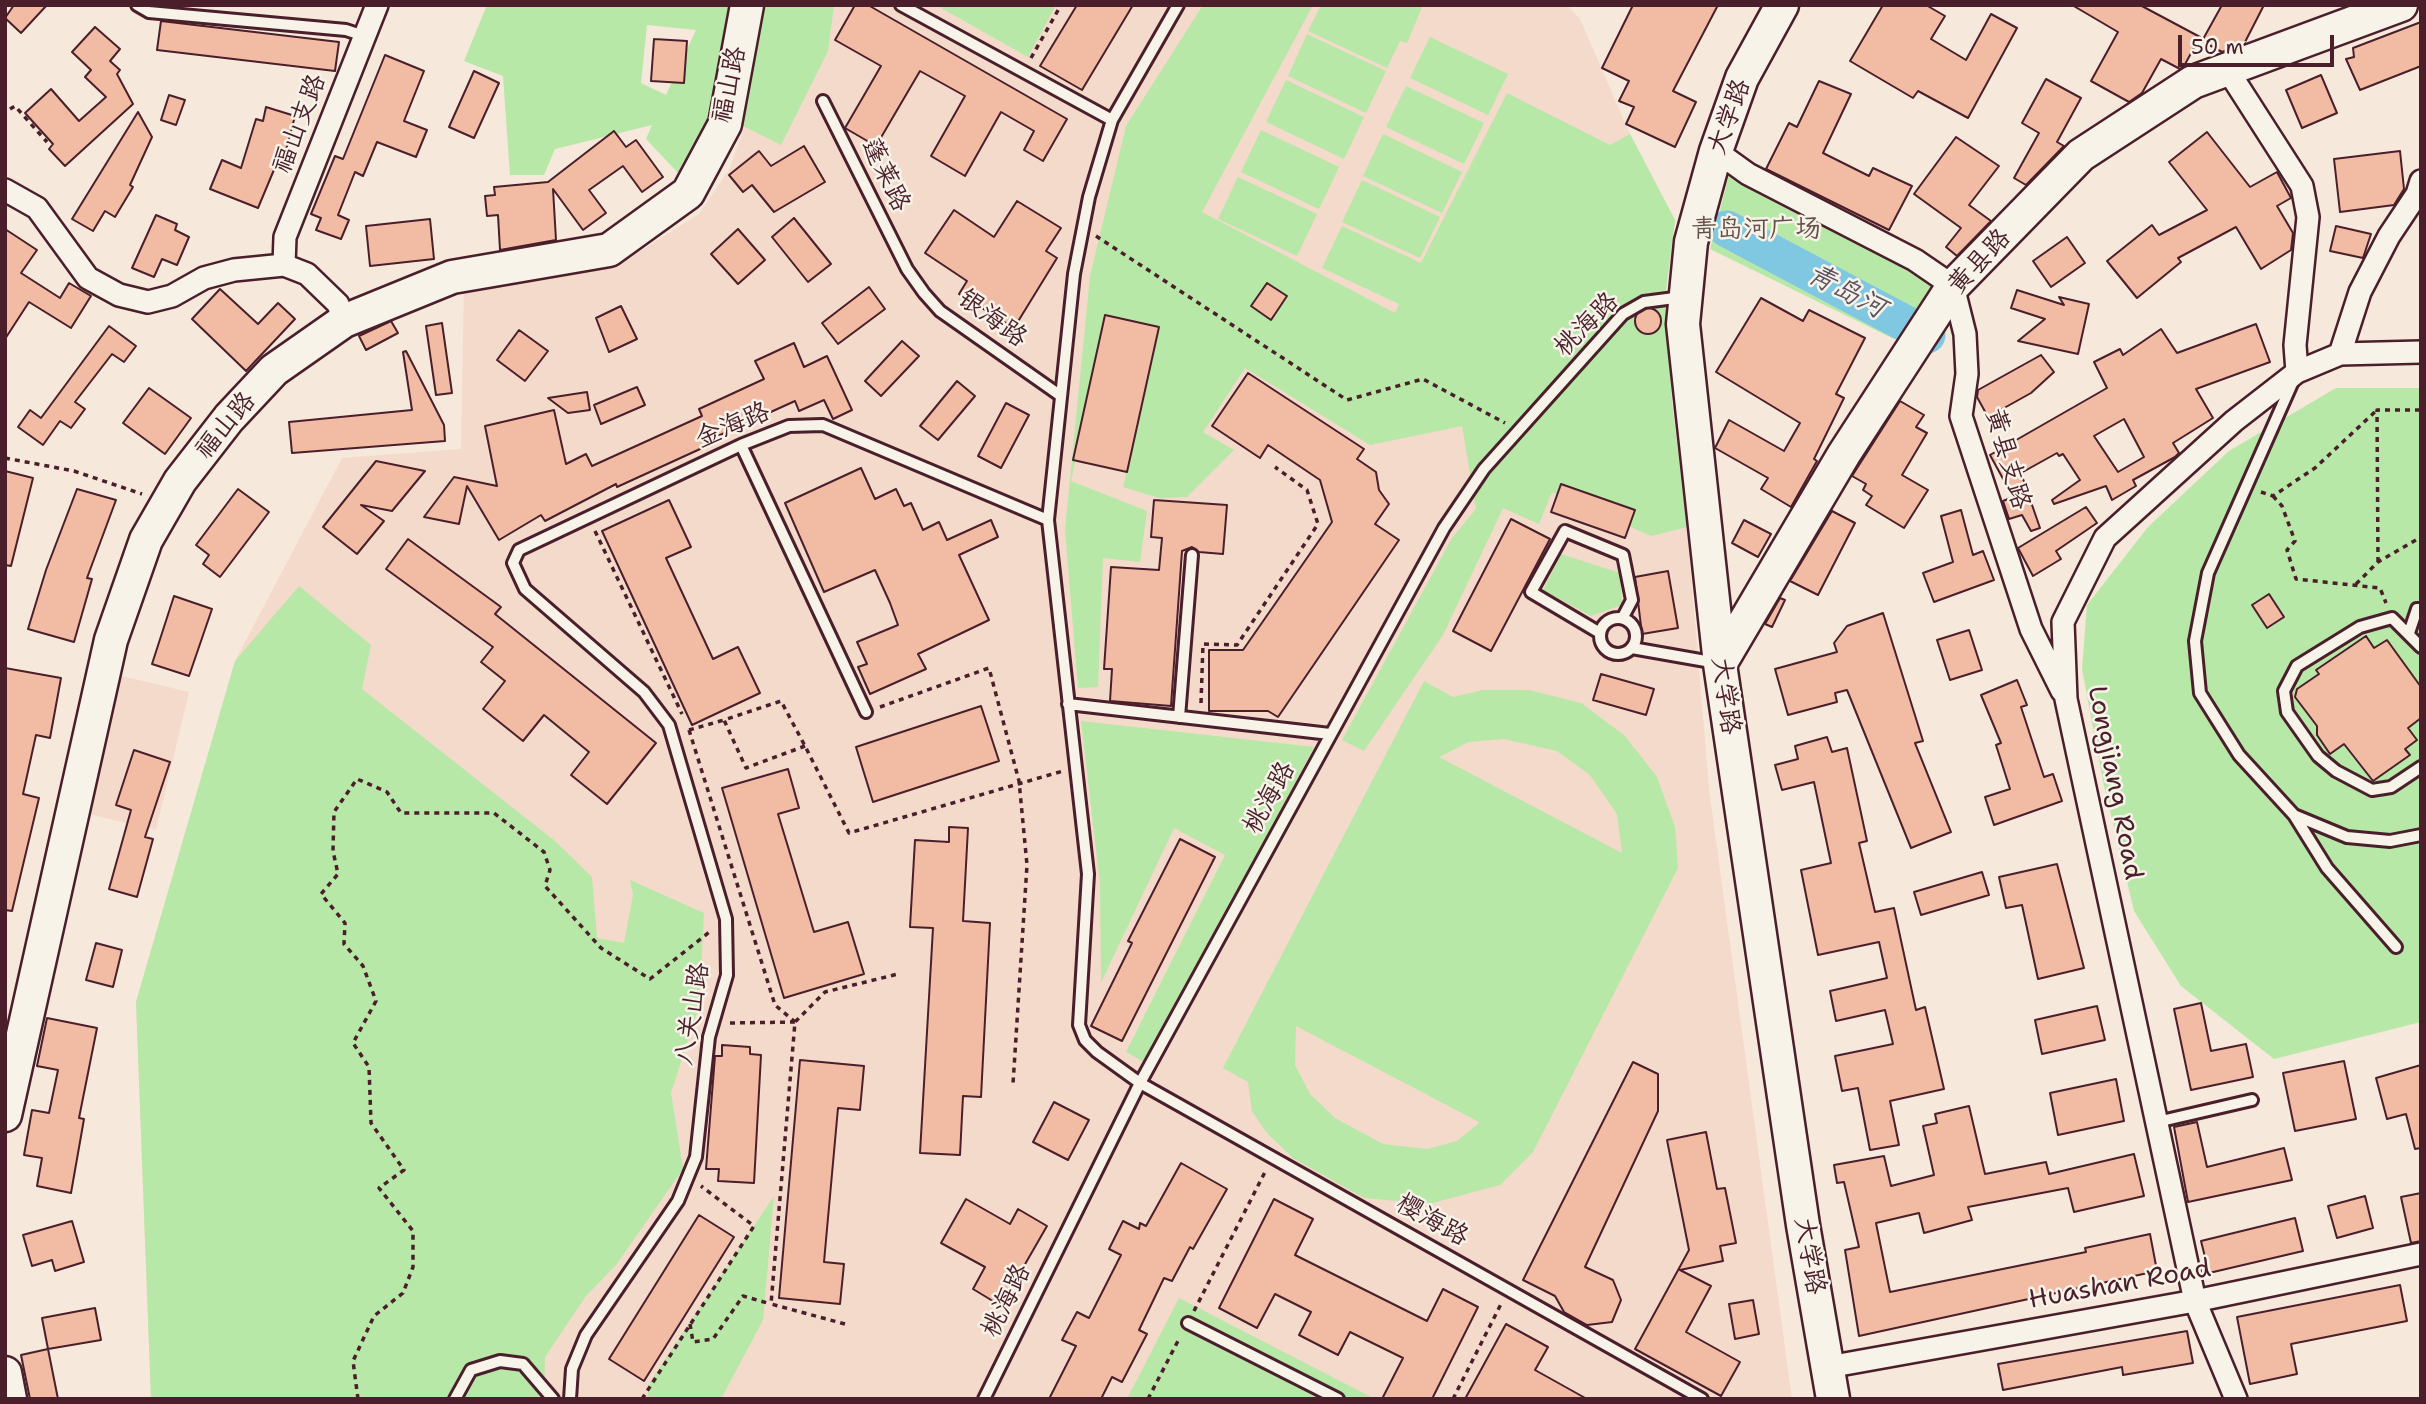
<!DOCTYPE html>
<html>
<head>
<meta charset="utf-8">
<style>
	body { margin:0 }
	#map { position:relative; width:2426px; height:1404px; overflow:hidden; background:#f6e8da; font-family:"Shantell Sans",sans-serif }
	canvas { display:block }
	.frame { position:absolute; inset:0; border:7px solid #4a1f2b; pointer-events:none }
	.scale { position:absolute; left:2178px; top:35px; width:156px; height:32px; box-sizing:border-box; border:4px solid #4a1f2b; border-top:0; padding-left:9px; font-size:21px; line-height:24px; white-space:nowrap; color:#4a1f2b; -webkit-text-stroke:5px #f7f3e8; paint-order:stroke }
</style>
</head>
<body>
<div id="map">
<canvas width="2426" height="1404"></canvas>
<div class="frame"></div>
<div class="scale">50 m</div>
</div>
<script>
const ctx = document.querySelector('canvas').getContext('2d');
ctx.lineJoin = 'round';
function paint(path, color) {
  ctx.fillStyle = color;
  ctx.fill(path, 'evenodd');
}
function shape(rows) {
  const path = new Path2D();
  for (const r of rows) {
    if (r.length === 3) {
      path.moveTo(r[0] + r[2], r[1]);
      path.arc(r[0], r[1], r[2], 0, 2 * Math.PI);
      continue;
    }
    path.moveTo(r[0], r[1]);
    for (let i = 2; i < r.length; i += 2) path.lineTo(r[i], r[i + 1]);
  }
  return path;
}
function trace(path, color, width, dash) {
  ctx.strokeStyle = color;
  ctx.lineWidth = width;
  ctx.lineCap = dash ? 'butt' : 'round';
  ctx.setLineDash(dash || []);
  ctx.stroke(path);
}
function write(font, color, halo, rows, align = 'center') {
  ctx.font = font + ' "Shantell Sans","LXGW WenKai TC",sans-serif';
  ctx.lineWidth = 5;
  ctx.setLineDash([]);
  ctx.textBaseline = 'middle';
  ctx.strokeStyle = halo;
  ctx.fillStyle = color;
  for (const [text, x, y, turn = 0] of rows) {
    ctx.save();
    ctx.translate(x, y);
    ctx.rotate((+turn || 0) * Math.PI / 180);
    ctx.textAlign = isNaN(turn) ? turn : align;
    if (halo) ctx.strokeText(text, 0, 0);
    ctx.fillText(text, 0, 0);
    ctx.restore();
  }
}
const built = shape([
	[773,5,1567,5,1580,19,1630,134,1675,220,1665,298,1672,402,1687,527,1709,789,1792,1399,151,1399,136,1002,235,661,342,458,461,449,464,286,584,272,642,250,699,214,730,168,746,122],
	[117,675,189,692,156,830,84,813]
]);
const green = shape([
	[487,5,834,5,828,51,781,145,743,126,711,121,681,176,646,139,652,125,555,149,544,175,510,175,503,76,464,61],
	[647,25,696,30,666,95,641,83],
	[936,5,1056,5,1028,57],
	[1203,5,1313,5,1202,212,1395,313,1399,304,1322,268,1342,226,1421,263,1507,93,1610,145,1630,134,1675,220,1665,298,1672,402,1687,527,1651,536,1552,492,1539,524,1503,508,1443,635,1364,751,1342,740,1452,538,1476,509,1462,426,1370,445,1245,368,1203,432,1234,450,1187,497,1159,498,1123,487,1159,327,1106,315,1071,481,1147,511,1140,562,1103,558,1098,687,1078,688,1065,530,1090,276,1126,126],
	[1321,5,1423,5,1407,43,1400,41,1387,68,1308,31],
	[1307,34,1386,71,1366,113,1288,76],
	[1430,37,1508,74,1488,115,1410,78],
	[1286,80,1364,117,1344,159,1266,122],
	[1406,86,1484,123,1464,164,1386,127],
	[1261,130,1339,167,1319,209,1241,172],
	[1383,134,1462,172,1442,213,1363,176],
	[1729,175,1909,267,1945,288,1894,339,1710,249],
	[1238,177,1317,214,1297,256,1218,219],
	[1362,180,1440,217,1420,258,1342,222],
	[2336,388,2421,388,2421,1022,2274,1059,2181,986,2134,911,2103,781,2082,669,2087,605,2148,527,2229,451],
	[1561,554,1620,573,1622,605,1591,616,1543,590],
	[299,586,371,645,362,689,555,841,592,877,597,938,624,943,633,895,630,880,704,913,699,1006,671,1093,683,1169,616,1265,586,1296,545,1357,544,1399,151,1399,136,1002,235,661],
	[1424,681,1453,697,1483,690,1529,690,1581,703,1625,736,1657,777,1675,827,1678,868,1533,1152,1500,1185,1429,1204,1364,1198,1293,1158,1267,1133,1252,1111,1248,1082,1223,1068],
	[1504,739,1557,751,1590,775,1617,814,1622,853,1439,757,1469,742],
	[1296,1026,1479,1122,1479,1123,1457,1141,1427,1149,1383,1144,1335,1118,1310,1094,1295,1065],
	[1081,721,1314,747,1147,1064,1126,1052,1225,855,1174,828,1101,983,1100,884],
	[774,1196,763,1320,721,1399,647,1399,650,1382],
	[1179,1298,1375,1399,1127,1399]
]);
const river = shape([
	[1727,229,1927,335]
]);
const building = shape([
	[14,5,47,5,21,33,5,18,14,5],
	[855,5,868,5,1067,119,1043,161,1024,150,1034,131,1001,112,965,176,931,156,965,96,920,71,876,146,845,128,881,66,835,40,855,5],
	[1077,5,1133,5,1082,90,1040,66,1077,5],
	[1633,5,1718,5,1673,91,1696,102,1675,147,1626,124,1634,107,1619,101,1629,81,1602,68,1633,5],
	[1883,5,1926,5,1945,16,1931,39,1966,60,1991,14,2017,28,1968,118,1918,91,1913,98,1850,61,1883,5],
	[2072,5,2140,5,2200,37,2184,66,2180,69,2161,59,2142,93,2129,102,2091,81,2118,32,2072,5],
	[2222,5,2264,5,2244,44,2222,52,2202,41,2222,5],
	[161,21,339,42,335,71,157,50,161,21],
	[2421,22,2421,66,2360,90,2346,59,2354,57,2353,48,2421,22],
	[95,27,120,49,110,61,120,70,117,74,133,104,65,166,49,149,53,144,25,113,51,89,79,121,106,97,85,77,91,70,72,52,95,27],
	[654,39,687,41,684,83,651,81,654,39],
	[385,55,424,71,404,121,427,130,416,157,377,142,363,176,355,172,338,215,349,220,341,239,316,230,321,218,311,214,335,156,343,159,385,55],
	[474,71,499,83,474,138,449,127,474,71],
	[2321,75,2337,113,2302,128,2286,90,2321,75],
	[2046,79,2081,98,2057,142,2064,146,2026,185,2014,178,2039,133,2022,123,2046,79],
	[1819,81,1851,94,1823,153,1869,176,1873,168,1912,186,1889,230,1766,169,1789,123,1797,127,1819,81],
	[169,95,185,100,176,125,161,120,169,95],
	[266,107,295,116,285,154,281,153,258,208,210,189,222,160,241,168,256,119,263,121,266,107],
	[138,112,152,137,130,185,133,187,115,217,105,211,93,231,72,219,138,112],
	[614,131,626,147,636,140,663,177,642,192,623,166,589,190,606,213,583,230,553,189,556,240,500,250,498,215,487,216,485,196,495,195,494,187,548,182,614,131],
	[2207,132,2250,187,2277,172,2291,198,2277,206,2293,233,2291,250,2261,269,2236,227,2178,258,2181,262,2137,298,2107,261,2152,225,2159,235,2207,210,2169,162,2207,132],
	[1956,137,1999,166,1969,205,1991,221,1957,256,1946,247,1961,228,1914,194,1956,137],
	[804,146,825,182,774,212,752,185,743,192,729,175,759,151,771,166,804,146],
	[2400,151,2404,189,2394,205,2340,212,2334,159,2400,151],
	[1017,201,1061,228,1046,251,1057,258,1014,328,959,294,967,281,925,253,954,210,994,237,1017,201],
	[156,215,177,224,175,230,189,237,177,265,162,259,154,277,132,268,156,215],
	[794,218,831,264,808,282,772,237,794,218],
	[430,219,434,259,370,266,366,226,430,219],
	[2336,226,2371,234,2363,258,2330,251,2336,226],
	[5,229,37,250,21,273,60,298,69,283,91,296,71,328,29,302,5,339,5,229],
	[738,229,765,260,738,284,711,254,738,229],
	[2067,237,2085,263,2051,287,2033,261,2067,237],
	[1267,283,1287,296,1271,320,1251,306,1267,283],
	[869,287,885,309,838,344,822,323,869,287],
	[220,289,258,324,278,303,295,319,246,371,192,319,220,289],
	[2017,290,2064,305,2059,297,2089,304,2078,354,2018,341,2045,319,2011,308,2017,290],
	[1761,298,1803,321,1809,310,1865,338,1836,394,1844,398,1814,459,1817,461,1791,507,1761,489,1768,478,1715,448,1729,420,1784,451,1800,423,1716,372,1761,298],
	[621,306,637,339,609,352,596,318,621,306],
	[1648,321,13],
	[1105,315,1159,327,1127,472,1073,460,1105,315],
	[391,321,398,333,366,350,359,336,391,321],
	[442,323,452,393,436,395,426,326,442,323],
	[2256,324,2270,362,2196,389,2213,418,2173,443,2179,453,2175,457,2133,480,2136,486,2112,500,2106,486,2054,504,2052,500,2080,480,2063,454,2059,456,2057,453,2021,473,2040,528,2031,531,2022,515,2009,519,2003,501,2013,497,1990,455,2107,388,2094,362,2120,349,2123,355,2161,329,2177,353,2256,324],
	[2124,419,2144,457,2118,472,2094,436,2124,419],
	[109,326,136,346,124,362,112,354,75,402,85,409,71,428,60,421,43,445,18,427,30,410,41,418,109,326],
	[519,330,548,351,525,381,497,360,519,330],
	[902,341,919,356,881,396,865,381,902,341],
	[794,343,804,367,827,356,852,410,833,419,824,400,799,411,795,401,709,440,711,444,617,487,616,484,545,521,541,515,499,540,467,486,459,524,424,517,454,477,497,486,485,426,554,410,566,464,586,454,592,466,702,416,699,409,764,379,755,361,794,343],
	[406,351,444,425,445,441,292,453,289,422,412,410,403,352,406,351],
	[2041,355,2054,372,2031,393,1988,417,1977,397,1978,390,2041,355],
	[1248,373,1364,449,1357,459,1376,472,1379,490,1389,504,1375,524,1399,540,1278,717,1268,711,1209,711,1209,650,1243,650,1332,522,1320,480,1268,445,1260,458,1212,426,1248,373],
	[957,381,975,396,938,440,920,426,957,381],
	[637,387,645,405,601,424,594,405,637,387],
	[149,388,191,418,165,454,123,423,149,388],
	[587,392,590,410,568,413,548,398,587,392],
	[1900,401,1924,415,1916,427,1927,433,1902,475,1928,490,1904,528,1866,505,1872,496,1863,490,1866,484,1852,476,1900,401],
	[1006,403,1029,415,1001,468,978,456,1006,403],
	[376,461,425,471,392,511,361,505,384,521,357,554,323,527,376,461],
	[861,468,875,499,896,489,904,506,911,503,923,530,939,522,947,540,991,520,998,537,959,555,989,620,918,654,926,669,870,694,858,667,867,664,857,642,898,625,890,603,875,570,824,592,785,503,861,468],
	[5,471,33,478,11,566,5,565,5,471],
	[1561,484,1635,510,1625,538,1551,512,1561,484],
	[77,489,116,500,87,578,92,579,74,642,28,629,46,570,77,489],
	[238,489,269,512,220,577,203,564,209,555,196,545,238,489],
	[669,500,691,547,666,558,713,659,738,647,760,693,692,725,602,531,669,500],
	[1154,500,1227,505,1223,554,1199,552,1192,547,1182,551,1171,706,1110,701,1112,669,1104,669,1111,567,1159,570,1162,538,1151,537,1154,500],
	[2086,507,2097,523,2056,551,2061,559,2033,576,2018,548,2086,507],
	[1961,510,1973,555,1983,551,1994,580,1934,602,1923,573,1953,562,1941,516,1961,510],
	[1832,511,1855,523,1818,595,1790,581,1832,511],
	[1511,519,1550,539,1491,651,1453,631,1511,519],
	[1744,520,1771,534,1758,557,1732,543,1744,520],
	[408,539,501,607,495,614,656,743,607,804,571,775,589,752,544,715,523,741,483,709,505,681,481,662,493,647,386,569,408,539],
	[1668,571,1678,628,1642,634,1635,577,1668,571],
	[2269,594,2284,617,2267,628,2252,605,2269,594],
	[174,596,212,609,189,676,152,664,174,596],
	[1780,598,1785,600,1772,627,1765,624,1780,598],
	[1883,613,1923,741,1915,743,1951,832,1911,848,1847,690,1835,693,1837,702,1788,715,1775,669,1837,652,1834,643,1847,626,1883,613],
	[1969,630,1982,670,1950,680,1937,640,1969,630],
	[2366,636,2374,648,2387,640,2421,687,2421,718,2408,728,2417,740,2405,749,2410,755,2373,781,2344,744,2330,754,2317,735,2317,726,2295,697,2297,689,2319,674,2316,670,2366,636],
	[5,668,61,678,50,738,36,735,23,794,39,798,12,911,5,910,5,668],
	[1601,674,1654,689,1646,715,1593,700,1601,674],
	[2017,680,2027,705,2021,707,2044,777,2053,774,2062,801,1994,825,1985,797,2010,789,1996,745,2001,743,1981,695,2017,680],
	[981,706,999,761,873,802,856,747,981,706],
	[1827,737,1832,752,1847,748,1867,841,1859,843,1875,912,1894,908,1916,1010,1925,1007,1944,1089,1890,1101,1899,1145,1870,1150,1858,1088,1842,1091,1835,1056,1893,1044,1885,1010,1836,1021,1830,991,1887,978,1879,942,1818,955,1801,870,1831,863,1814,782,1782,790,1775,765,1798,759,1795,746,1827,737],
	[134,750,170,762,145,837,153,839,137,897,109,889,131,810,116,805,134,750],
	[788,769,799,808,778,814,814,932,848,922,864,974,784,998,722,788,788,769],
	[949,827,968,828,963,921,990,923,981,1097,963,1096,960,1155,920,1153,933,928,910,927,915,840,949,842,949,827],
	[1180,839,1215,857,1122,1041,1091,1026,1132,943,1128,941,1180,839],
	[2057,864,2084,968,2038,979,2022,905,2006,908,1999,877,2057,864],
	[1982,872,1989,895,1921,915,1914,892,1982,872],
	[96,943,122,950,113,987,86,980,96,943],
	[2201,1003,2211,1051,2246,1044,2253,1077,2191,1090,2174,1009,2201,1003],
	[2097,1006,2105,1040,2042,1054,2035,1020,2097,1006],
	[47,1018,97,1028,79,1118,84,1119,71,1193,37,1186,42,1158,24,1155,32,1110,49,1113,58,1070,37,1066,47,1018],
	[722,1045,750,1047,750,1054,761,1055,754,1183,718,1181,719,1169,706,1169,715,1056,722,1056,722,1045],
	[800,1060,864,1066,860,1110,838,1108,824,1262,844,1264,840,1304,779,1298,800,1060],
	[2344,1061,2356,1119,2295,1131,2283,1073,2344,1061],
	[1633,1062,1658,1074,1658,1111,1585,1267,1613,1280,1621,1300,1612,1322,1587,1325,1564,1312,1555,1296,1523,1280,1633,1062],
	[2421,1065,2421,1148,2415,1149,2406,1114,2387,1119,2376,1078,2421,1065],
	[2116,1079,2124,1121,2058,1135,2050,1093,2116,1079],
	[1054,1102,1089,1120,1068,1160,1033,1142,1054,1102],
	[1969,1106,1985,1174,2046,1162,2049,1174,2134,1154,2144,1196,2074,1212,2068,1188,1968,1207,1972,1220,1924,1233,1919,1213,1876,1223,1890,1292,2086,1252,2085,1248,2150,1234,2157,1271,1859,1336,1845,1250,1859,1247,1844,1182,1837,1183,1834,1165,1884,1156,1891,1186,1934,1175,1923,1126,1937,1123,1935,1114,1969,1106],
	[2197,1122,2207,1167,2284,1148,2292,1180,2188,1202,2174,1127,2197,1122],
	[1706,1132,1717,1189,1725,1188,1736,1243,1720,1246,1723,1261,1680,1270,1711,1286,1686,1332,1740,1362,1721,1396,1635,1349,1689,1250,1667,1140,1706,1132],
	[1181,1163,1227,1189,1193,1249,1190,1247,1172,1281,1164,1278,1139,1330,1147,1334,1122,1382,1112,1377,1101,1399,1049,1399,1076,1346,1062,1340,1077,1312,1089,1318,1121,1255,1109,1249,1123,1221,1139,1229,1140,1223,1146,1226,1181,1163],
	[2421,1193,2421,1241,2411,1243,2401,1197,2421,1193],
	[2365,1196,2373,1228,2337,1238,2328,1206,2365,1196],
	[966,1199,1010,1224,1018,1209,1047,1226,1001,1306,973,1289,985,1267,941,1243,966,1199],
	[1274,1199,1313,1219,1295,1255,1427,1321,1443,1289,1478,1307,1432,1399,1382,1399,1403,1358,1350,1332,1338,1355,1299,1335,1311,1312,1275,1294,1257,1328,1219,1308,1274,1199],
	[699,1215,734,1237,644,1381,609,1359,699,1215],
	[2295,1218,2303,1251,2209,1273,2201,1241,2295,1218],
	[72,1221,84,1262,55,1271,52,1260,32,1266,23,1235,72,1221],
	[2400,1285,2407,1321,2291,1344,2297,1374,2250,1384,2237,1317,2400,1285],
	[1753,1300,1759,1334,1735,1339,1729,1304,1753,1300],
	[95,1308,101,1340,48,1349,42,1318,95,1308],
	[1506,1324,1548,1347,1535,1370,1587,1399,1465,1399,1506,1324],
	[2187,1331,2193,1363,2123,1375,2122,1367,2003,1390,1998,1364,2187,1331],
	[48,1349,58,1399,30,1399,21,1355,48,1349]
]);
const path = shape([
	[1031,58,1061,5],
	[10,109,15,106,47,142],
	[1096,236,1347,400,1423,379,1505,423],
	[5,458,74,471,142,494],
	[2261,492,2273,496,2315,468,2377,410],
	[2273,496,2282,506,2295,541,2287,550,2296,579,2380,588,2386,603],
	[595,531,682,714],
	[2378,562,2377,410,2421,410],
	[2356,584,2378,562,2421,537],
	[1201,703,1203,644,1237,645,1318,524,1307,490,1275,467],
	[880,707,989,668,1019,781,1027,865,1013,1084],
	[689,730,775,1005,795,1022],
	[689,730,724,720],
	[805,746,746,768,724,720,781,701,805,746,849,833,1063,771],
	[730,1023,795,1022],
	[1194,1311,1265,1172],
	[690,1324,693,1342,713,1339,743,1296,771,1304],
	[845,1324,771,1304,795,1022,825,992,898,974],
	[358,1399,353,1361,374,1316,403,1293,413,1267,413,1231,379,1188,404,1170,371,1123,369,1067,353,1043,376,1001,363,966,344,944,345,923,321,894,338,874,333,851,334,812,357,779,387,792,401,813,494,813,544,852,550,870,545,886,601,948,650,979,712,930],
	[642,1399,754,1226,701,1186],
	[1148,1399,1180,1337],
	[1453,1399,1501,1304]
]);
const lane = shape([
	[137,5,149,12,346,30,364,36],
	[901,5,1112,120],
	[1178,5,1112,120,1089,197,1074,274,1048,520,1088,874,1079,1025,1085,1040,1097,1052,1140,1083,1702,1399],
	[823,101,907,269,924,293,940,311,1061,396],
	[2294,379,2208,573,2195,641,2200,693,2239,755,2294,815,2347,837,2390,841,2421,835],
	[741,445,866,712],
	[1618,636,18],
	[1600,633,1531,592,1565,531,1623,555,1632,600,1623,617],
	[2409,633,2417,609,2421,609],
	[2421,647,2392,618,2360,627,2297,666,2284,691,2287,712,2318,756,2336,771,2372,790,2391,787,2421,767],
	[1632,648,1717,663],
	[1068,704,1330,734],
	[1179,717,1192,555],
	[2294,815,2327,868,2396,947],
	[2157,1122,2252,1100],
	[1188,1323,1338,1399],
	[455,1399,471,1370,500,1361,523,1364,553,1399],
	[570,1399,572,1369,586,1335,678,1201,696,1157,709,1037,727,975,726,919,669,725,644,692,525,589,513,563,519,550,741,445,789,426,823,425,1048,520],
	[984,1399,1140,1083,1444,528,1484,469,1623,314,1644,302,1682,297]
]);
const street = shape([
	[2227,69,2302,186,2308,217,2295,345,2297,372],
	[1716,151,1748,174,1915,260,1953,286,1965,334,1967,374,1961,416,2031,629,2062,691],
	[5,190,37,208,88,278,119,295,148,302,172,296,204,278,234,270,284,265],
	[344,321,338,304,307,274,284,265,285,237,377,5],
	[2340,354,2360,292,2389,236,2417,194,2421,181],
	[1828,1367,2195,1301,2421,1254],
	[2236,1399,2195,1301,2066,699,2063,622,2105,538,2234,421,2297,372,2340,354,2421,352]
]);
const secondary = shape([
	[1782,5,1742,78,1716,151,1691,242,1683,324,1720,664,1803,1225,1833,1399],
	[1720,664,1844,454,1953,286,2081,155,2193,82,2401,5],
	[5,1115,111,640,146,540,180,481,229,418,274,370,344,321,452,277,609,250,688,193,725,124,747,5],
	[5,1373,10,1399]
]);
const streetNames = [
	["福山路",730,85,-78],
	["大学路",1730,117,-70],
	["福山支路",300,124,-69],
	["蓬莱路",885,175,64],
	["黄县路",1980,262,-47],
	["银海路",992,319,36],
	["桃海路",1587,325,-45],
	["福山路",226,426,-50],
	["金海路",733,426,-23],
	["黄县支路",2007,459,74],
	["大学路",1725,696,82],
	["Longjiang Road",2114,783,79],
	["桃海路",1270,798,-61],
	["八关山路",693,1014,-81],
	["樱海路",1432,1221,29],
	["大学路",1809,1256,80],
	["Huashan Road",2120,1285,-10],
	["桃海路",1007,1301,-64]
];
const parkNames = [
	["青岛河广场",1756,230]
];
const waterNames = [
	["青岛河",1846,292,28]
];
paint(built, '#f4daca');
paint(green, '#b7e8a7');
trace(river, '#80c8e1', 37);
paint(building, '#f1bba4');
trace(building, '#4a1f2b', 2);
trace(lane, '#4a1f2b', 16);
trace(street, '#4a1f2b', 26);
trace(secondary, '#4a1f2b', 37);
trace(path, '#4a1f2b', 3.5, [5, 5]);
trace(lane, '#f7f3e8', 10);
trace(street, '#f7f3e8', 21);
trace(secondary, '#f7f3e8', 32);
write('26px', '#4a1f2b', '#f7f3e8', streetNames);
write('26px', '#65514a', '#f7f3e8', parkNames);
write('italic 28px', '#5a5262', '#f7f3e8', waterNames);
</script>
</body>
</html>
